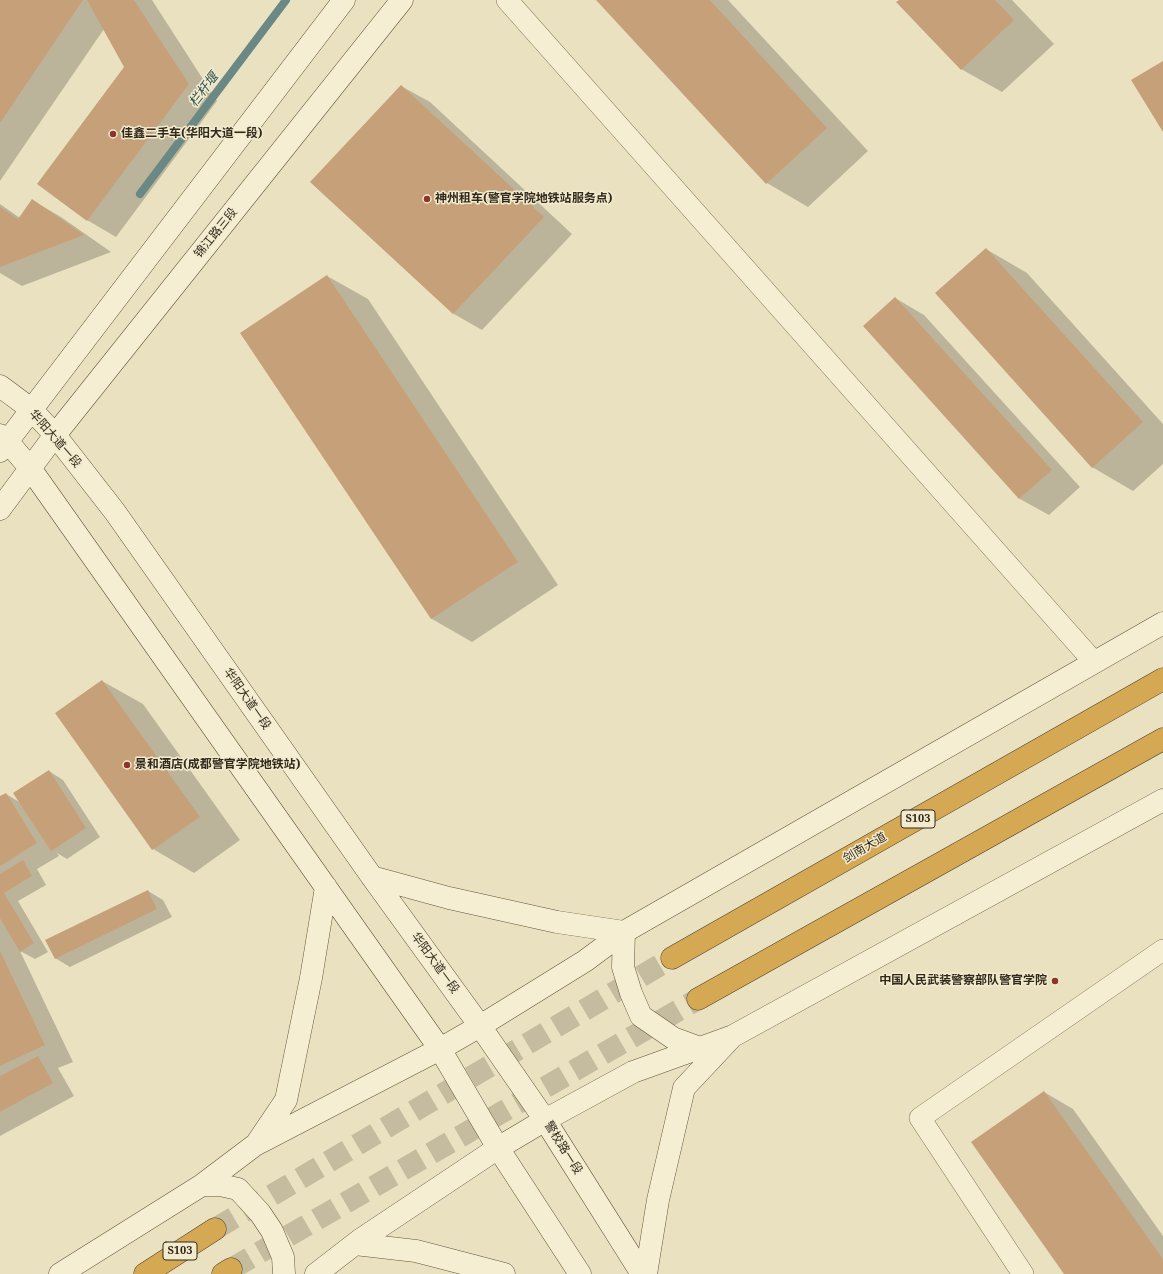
<!DOCTYPE html>
<html>
<head>
<meta charset="utf-8">
<style>
	body { margin:0 }
	canvas { display:block; background:#eae1c0 }
</style>
</head>
<body>
<canvas width="1163" height="1274"></canvas>
<script>
const ctx = document.querySelector('canvas').getContext('2d');
ctx.lineJoin = 'round';
function paint(path, color) {
  ctx.fillStyle = color;
  ctx.fill(path, 'evenodd');
}
function shape(rows) {
  const path = new Path2D();
  for (const r of rows) {
    path.moveTo(r[0], r[1]);
    for (let i = 2; i < r.length; i += 2) path.lineTo(r[i], r[i + 1]);
  }
  return path;
}
function trace(path, color, width, dash) {
  ctx.strokeStyle = color;
  ctx.lineWidth = width;
  ctx.lineCap = dash ? 'butt' : 'round';
  ctx.setLineDash(dash || []);
  ctx.stroke(path);
}
function write(font, color, halo, rows, align = 'center') {
  ctx.font = font + ' "Noto Serif","Noto Sans SC",serif';
  ctx.lineWidth = 3;
  ctx.setLineDash([]);
  ctx.textBaseline = 'middle';
  ctx.strokeStyle = halo;
  ctx.fillStyle = color;
  for (const [text, x, y, turn = 0] of rows) {
    ctx.save();
    ctx.translate(x, y);
    ctx.rotate((+turn || 0) * Math.PI / 180);
    ctx.textAlign = isNaN(turn) ? turn : align;
    if (halo) ctx.strokeText(text, 0, 0);
    ctx.fillText(text, 0, 0);
    ctx.restore();
  }
}
const shadow = shape([
	[0,0,152,0,217,101,116,237,87,220,125,67,104,29,0,181],
	[598,0,728,0,868,151,808,207,767,183],
	[900,0,1012,0,1054,44,1002,92,961,69],
	[401,86,430,102,572,234,482,330,454,314,312,182],
	[32,200,61,217,111,252,22,286,0,273,0,204,20,218],
	[986,249,1027,273,1163,424,1163,464,1133,491,1092,467],
	[327,276,368,299,558,585,472,642,432,619,241,333],
	[895,298,924,315,1080,487,1049,515,1020,499,864,326],
	[102,681,143,704,240,840,194,873,153,849,56,713],
	[49,771,63,780,100,837,67,859,57,853,59,856,37,869,46,885,18,901,48,952,35,959,20,951,73,1062,58,1068,74,1096,0,1136,0,797,6,794,21,803],
	[148,891,163,900,172,917,70,967,55,958],
	[1044,1092,1073,1109,1163,1236,1163,1274,1065,1274]
]);
const stream = shape([
	[140,194,286,0]
]);
const building = shape([
	[0,0,83,0,0,123],
	[87,0,134,0,189,84,87,221,37,184,124,67],
	[596,0,710,0,827,128,766,184],
	[899,0,995,0,1014,20,961,70,896,2],
	[1163,61,1163,132,1131,80],
	[401,85,544,217,453,314,310,182],
	[32,199,84,235,0,267,0,207,18,219],
	[986,248,1143,422,1092,468,935,293],
	[327,275,518,562,431,619,240,333],
	[895,297,1052,470,1019,499,863,326],
	[102,680,200,817,152,850,55,713],
	[49,770,86,828,51,851,13,793],
	[6,793,37,843,0,866,0,796],
	[23,860,32,876,4,893,34,943,20,952,0,918,0,874],
	[148,890,157,909,55,959,45,940],
	[0,951,45,1045,0,1066],
	[38,1056,53,1083,0,1112,0,1076],
	[1044,1091,1163,1259,1163,1274,1064,1274,971,1142]
]);
const highwayTunnel = shape([
	[215,1229,672,958],
	[231,1269,698,999]
]);
const street = shape([
	[507,0,1094,662],
	[1023,1274,920,1118,1163,950]
]);
const secondary = shape([
	[0,386,31,409,55,435,115,512,372,877,480,1026,545,1120,642,1274],
	[0,435,7,441,30,468,440,1049,498,1148,580,1274],
	[0,451,344,0],
	[0,509,55,435,402,0],
	[372,877,449,898,557,922,624,932,623,967,631,993,641,1016,673,1038,700,1048],
	[257,1143,286,1100,311,978,326,887],
	[202,1185,220,1185,238,1189,260,1213,272,1231,283,1257,284,1274],
	[355,1244,416,1251,504,1274],
	[60,1274,202,1185,255,1145,440,1049,480,1026,585,961,624,932,1163,623],
	[316,1274,360,1240,498,1148,545,1120,633,1072,733,1036,1163,800],
	[646,1274,658,1200,684,1088,730,1039]
]);
const highway = shape([
	[672,958,1163,679],
	[698,999,1163,739],
	[145,1274,215,1229],
	[223,1274,231,1269]
]);
const markers = [
	[113,134,4,"#8d352d"],
	[427,199,4,"#8d352d"],
	[127,765,4,"#8d352d"],
	[1055,981,4,"#8d352d"]
];
const shields = [
	[918,819,34],
	[180,1251,34]
];
const shieldNames = [
	["S103",918,819],
	["S103",180,1251]
];
const poiNames = [
	["佳鑫二手车(华阳大道一段)",121,134],
	["神州租车(警官学院地铁站服务点)",435,199],
	["景和酒店(成都警官学院地铁站)",135,765],
	["中国人民武装警察部队警官学院",1047,981,"right"]
];
const streetNames = [
	["锦江路三段",216,233,-51],
	["华阳大道一段",55,439,49],
	["华阳大道一段",247,699,55],
	["剑南大道",865,848,-30],
	["华阳大道一段",435,963,54],
	["警校路一段",563,1148,58]
];
const waterNames = [
	["栏杆堰",204,90,-53]
];
paint(shadow, '#0003');
trace(stream, '#6a8984', 8);
paint(building, '#c6a078');
trace(highwayTunnel, '#c5bc9f', 22, [22, 11]);
trace(street, '#827259', 22);
trace(secondary, '#63543c', 23);
trace(highway, '#4f402d', 23);
trace(street, '#f6eed2', 21);
trace(secondary, '#f6eed2', 22);
trace(highway, '#d5a954', 22);
for (const [x, y, r, color] of markers) {
  const dot = new Path2D();
  dot.arc(x, y, r, 0, 2 * Math.PI);
  ctx.fillStyle = color;
  ctx.fill(dot);
  trace(dot, '#f2ebce', 1.5);
}
for (const [x, y, w] of shields) {
  const box = new Path2D();
  box.roundRect(x - w / 2, y - 9, w, 18, 3);
  ctx.fillStyle = '#f2ebce';
  ctx.fill(box);
  trace(box, '#32291c', 1);
}
write('bold 11px', '#32291c', null, shieldNames);
write('bold 12px', '#32291c', '#f2ebce', poiNames, 'left');
write('12px', '#32291c', '#f2ebce', streetNames);
write('italic 13px', '#2d5051', '#f2ebce', waterNames);
</script>
</body>
</html>
